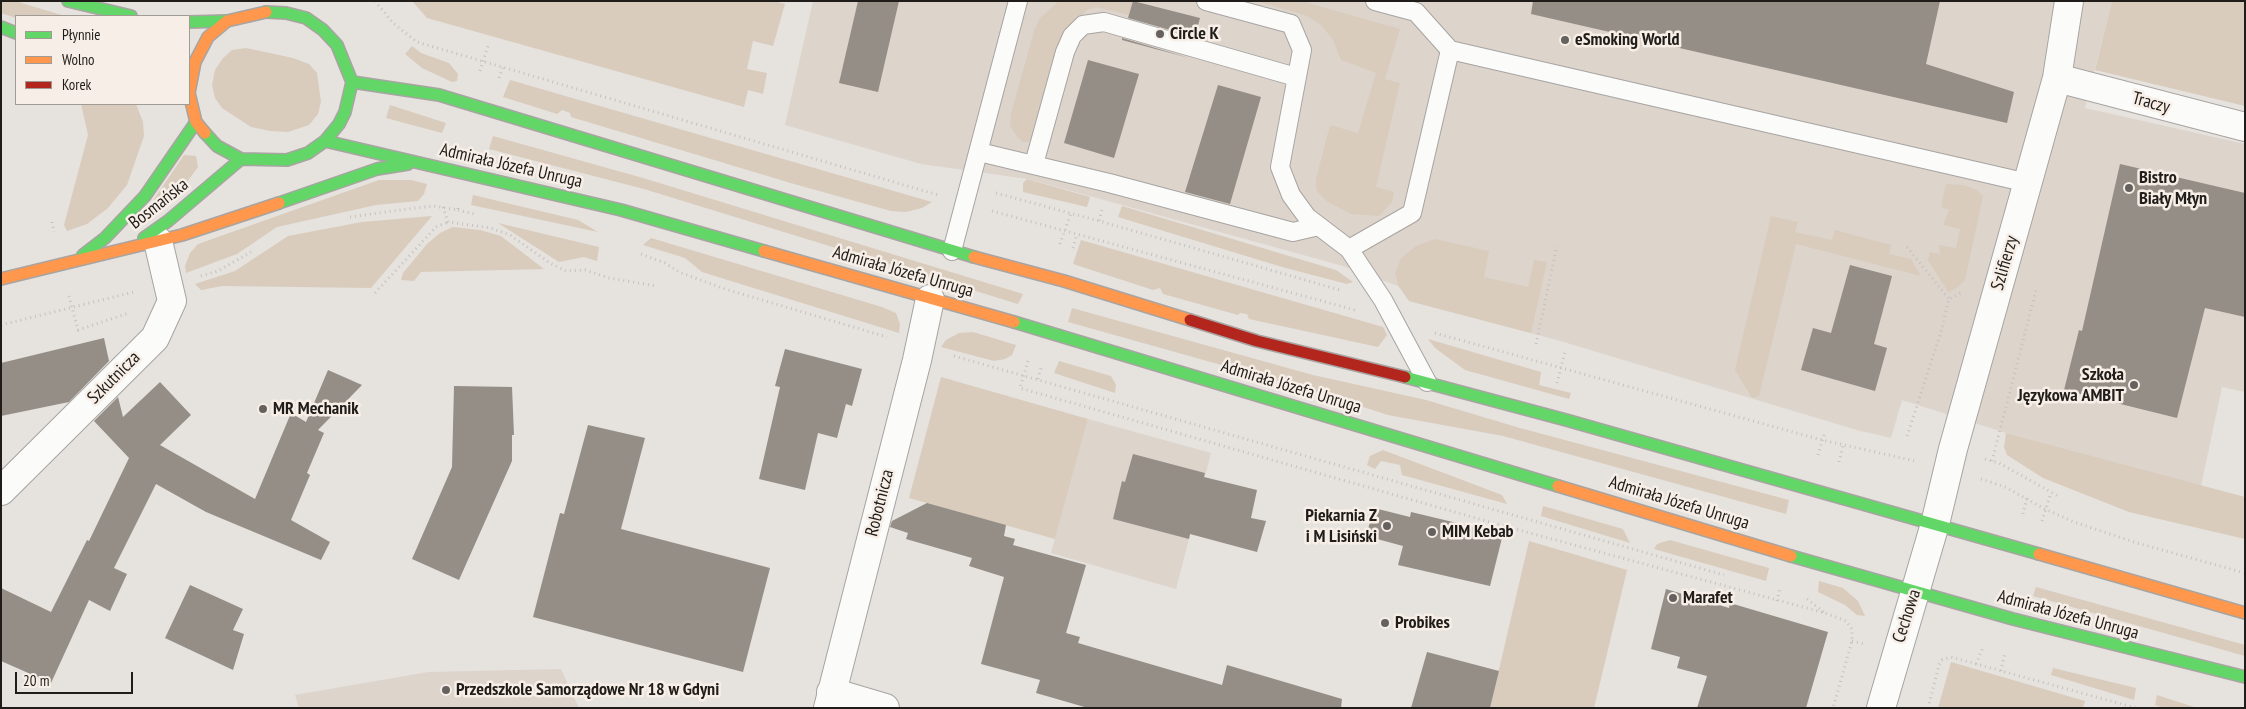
<!DOCTYPE html>
<html>
<head>
<meta charset="utf-8">
<style>
	body { margin:0 }
	#map { position:relative; width:2246px; height:709px; overflow:hidden; background:#e6e2de; font-family:"PT Sans Narrow",sans-serif }
	canvas { display:block }
	.frame { position:absolute; inset:0; border:2px solid #1f1c19; pointer-events:none }
	.legend { position:absolute; left:15px; top:15px; width:175px; height:90px; box-sizing:border-box; background:#f7efe7; border:1px solid #a19b95; margin:0; padding:6px 9px; list-style:none; font-size:15px; color:#1f1c19 }
	.legend li { display:flex; align-items:center; gap:10px; height:25px }
	.legend b { width:25px; border:1px solid #a19b95 }
	.scale { position:absolute; left:15px; top:672px; width:118px; height:22px; box-sizing:border-box; border:2px solid #1f1c19; border-top:0; padding-left:6px; font-size:15px; line-height:18px; white-space:nowrap; color:#1f1c19; -webkit-text-stroke:4px #f7efe7; paint-order:stroke }
</style>
</head>
<body>
<div id="map">
<canvas width="2246" height="709"></canvas>
<div class="frame"></div>
<ul class="legend">
<li><b style="height:6px;background:#63d668"></b>Płynnie</li>
<li><b style="height:6px;background:#ff974d"></b>Wolno</li>
<li><b style="height:6px;background:#b3261e"></b>Korek</li>
</ul>
<div class="scale">20 m</div>
</div>
<script>
const ctx = document.querySelector('canvas').getContext('2d');
ctx.lineJoin = 'round';
function paint(path, color) {
  ctx.fillStyle = color;
  ctx.fill(path, 'evenodd');
}
function shape(rows) {
  const path = new Path2D();
  for (const r of rows) {
    path.moveTo(r[0], r[1]);
    for (let i = 2; i < r.length; i += 2) path.lineTo(r[i], r[i + 1]);
  }
  return path;
}
function trace(path, color, width, dash) {
  ctx.strokeStyle = color;
  ctx.lineWidth = width;
  ctx.lineCap = dash ? 'butt' : 'round';
  ctx.setLineDash(dash || []);
  ctx.stroke(path);
}
function write(font, color, halo, rows, align = 'center') {
  ctx.font = font + ' "PT Sans Narrow",sans-serif';
  ctx.lineWidth = 5;
  ctx.setLineDash([]);
  ctx.textBaseline = 'middle';
  ctx.strokeStyle = halo;
  ctx.fillStyle = color;
  for (const [text, x, y, turn = 0] of rows) {
    ctx.save();
    ctx.translate(x, y);
    ctx.rotate((+turn || 0) * Math.PI / 180);
    ctx.textAlign = isNaN(turn) ? turn : align;
    if (halo) ctx.strokeText(text, 0, 0);
    ctx.fillText(text, 0, 0);
    ctx.restore();
  }
}
const built = shape([
	[813,1,2112,1,2085,108,2245,144,2245,392,2222,387,2201,486,2006,433,1902,400,1891,438,1857,430,1557,340,1409,301,1398,286,1343,266,1028,179,921,164,785,125],
	[1088,419,1211,453,1176,589,1051,553],
	[561,669,579,708,299,708,295,695,428,672]
]);
const green = shape([
	[1,1,15,1,65,16,16,16,16,18,1,13],
	[412,1,774,1,785,4,773,46,753,41,747,69,767,73,763,94,748,90,744,107,427,18],
	[1059,1,1133,1,1129,15,1096,7,1087,10,1067,29,1034,134,1029,142,1024,142,1018,138,1010,126,1011,114,1034,31,1040,18],
	[1257,1,1308,1,1308,3,1400,29,1385,79,1400,83,1376,187,1394,192,1392,202,1379,216,1351,214,1328,202,1316,190,1316,179,1330,125,1358,133,1376,73,1341,60,1333,40,1321,25,1307,16],
	[2112,1,2245,1,2245,106,2095,70],
	[412,46,421,53,449,63,458,74,457,81,452,82,422,68,405,54],
	[246,48,293,58,309,64,317,73,321,102,318,114,309,125,288,132,270,131,251,127,222,108,215,98,212,85,215,70,223,58,232,50],
	[510,80,932,202,922,208,906,212,891,211,794,184,571,117,570,113,562,110,557,114,503,97],
	[81,104,136,104,143,122,144,136,127,185,108,208,87,224,67,231,64,225,88,135],
	[390,105,446,123,442,133,386,118],
	[493,136,643,178,1023,294,1018,304,644,189,489,149],
	[184,155,196,156,198,167,184,186,152,215,146,215,150,205],
	[1027,179,1090,197,1087,207,1023,192,1023,183],
	[379,180,411,180,427,184,424,194,418,201,376,205,277,227,237,254,186,273,185,266,190,253,198,244],
	[1946,184,1963,185,1977,190,1983,196,1965,280,1957,288,1948,292,1928,260,1930,252,1940,254,1939,245,1956,248,1960,229,1943,225,1949,210,1941,207],
	[473,195,578,220,598,232,471,205],
	[1122,206,1336,270,1353,282,1347,284,1282,267,1118,217],
	[432,216,371,288,222,286,201,290,195,284,235,271,288,236,362,222],
	[1771,216,1798,222,1795,232,1832,240,1835,230,1891,245,1889,254,1911,259,1921,276,1796,244,1759,396,1752,398,1735,370],
	[498,223,599,247,597,261,584,257,559,262],
	[453,227,480,230,501,236,544,269,421,272,414,281,401,280,403,273,427,244,440,233],
	[651,238,882,307,896,313,900,324,899,333,702,272,685,258,643,245],
	[1435,239,1489,251,1484,277,1528,287,1534,260,1547,262,1531,333,1409,301,1399,286,1395,273,1401,258,1416,246],
	[1081,240,1383,327,1387,335,1378,347,1249,319,1247,314,1240,313,1238,315,1163,294,1160,288,1153,290,1073,264],
	[1072,308,1313,375,1426,400,1520,428,1789,500,1786,514,1503,436,1388,415,1307,389,1068,322],
	[973,332,1016,345,1012,355,1005,359,994,361,941,347,946,340,959,333],
	[1428,339,1541,372,1539,385,1571,393,1569,399,1465,370,1435,348],
	[1059,361,1111,376,1116,385,1115,393,1054,373],
	[941,377,1088,419,1055,539,909,498],
	[2006,433,2245,497,2245,539,2129,512,2043,478,2007,455,2004,447],
	[1383,450,1502,495,1507,504,1402,475,1400,465,1381,461,1375,469,1367,465,1370,456],
	[1543,506,1623,529,1630,543,1541,516],
	[1670,540,1769,568,1766,581,1654,549,1657,544],
	[1529,541,1627,570,1594,708,1490,708],
	[1819,581,1843,588,1858,601,1865,616,1857,615,1845,605,1818,592],
	[2036,587,2245,645,2245,656,2033,596],
	[1951,662,2085,701,2083,708,1938,708],
	[2053,668,2136,688,2134,700,2051,675],
	[2157,695,2197,708,2164,708,2155,705]
]);
const building = shape([
	[858,1,899,1,878,92,839,83],
	[1133,1,1200,18,1195,37,1128,18],
	[1533,1,1940,1,1926,64,2014,92,2007,123,1531,14],
	[1122,38,1189,58,1122,40],
	[1088,60,1139,74,1114,158,1064,143],
	[1218,85,1261,97,1230,204,1185,192],
	[2120,164,2245,193,2245,317,2205,308,2177,418,2064,390,2079,330,2082,331],
	[1850,265,1892,276,1874,344,1887,348,1875,391,1801,370,1813,328,1831,333],
	[104,338,109,361,69,402,1,416,1,363],
	[785,349,862,369,852,406,846,404,837,438,818,433,805,490,759,479,780,387,775,386],
	[328,370,362,385,318,430,324,433,307,473,310,475,291,520,330,542,321,560,206,512,156,484,114,568,127,574,110,611,89,600,51,683,1,661,1,588,51,612,87,540,89,541,129,458,94,421,118,397,123,417,160,382,191,415,160,445,255,499,291,413,306,422],
	[454,386,512,387,514,435,512,435,512,461,459,580,412,559,452,467],
	[588,425,645,438,621,529,770,568,743,672,533,617,560,513,564,514],
	[1133,454,1205,473,1204,477,1257,490,1251,518,1266,521,1257,552,1190,534,1189,539,1113,519,1122,481,1125,482],
	[927,503,1006,525,1004,536,1015,539,1013,545,1086,565,1066,633,1080,637,1078,643,1222,685,1227,665,1342,699,1341,708,1088,708,1036,693,1040,680,981,664,1004,577,969,566,972,558,906,539,908,533,890,527,892,521],
	[1374,508,1410,517,1411,512,1503,534,1490,586,1398,565,1403,546,1366,536],
	[190,585,243,609,233,630,244,634,233,670,165,638],
	[1666,589,1729,608,1730,603,1828,632,1806,708,1697,708,1707,676,1677,668,1680,657,1651,649],
	[1427,652,1499,671,1490,708,1411,708]
]);
const path = shape([
	[375,1,393,23,417,42,938,195],
	[480,71,488,46],
	[499,78,503,67],
	[996,193,1099,221],
	[443,207,448,222,491,228,510,235,550,263,566,271,585,270,609,278,656,286],
	[458,210,474,214],
	[1102,210,1099,221,1340,290],
	[992,211,1355,310],
	[350,217,415,208,434,206,458,210,458,208],
	[52,222,54,232],
	[1060,244,1071,213],
	[1907,247,1949,299],
	[1073,248,1077,234],
	[641,254,665,263,679,272,725,289,887,337],
	[201,276,218,271,251,252],
	[375,293,436,227,448,222],
	[69,296,78,330,129,313],
	[1,325,134,292],
	[1435,333,1822,440,1915,461],
	[1536,344,1557,246],
	[954,356,1724,575],
	[1028,361,1020,388,1493,523,1825,613,1846,621,1852,629,1852,641,1833,708],
	[1038,379,1042,365],
	[1557,383,1565,352],
	[1907,436,1941,332,1949,299,1961,293],
	[1818,455,1825,432],
	[1985,459,1999,463,2058,496],
	[1992,461,2036,290],
	[1839,462,1843,446],
	[1981,479,2005,487,2045,509,2074,522,2137,543,2245,573],
	[2023,514,2027,498],
	[2042,521,2051,493],
	[1807,599,1825,613],
	[1777,601,1780,588],
	[1852,641,1864,644],
	[1976,664,1983,647],
	[2001,671,2005,652],
	[1928,708,1939,665,1942,660,1951,657,2136,708]
]);
const lane = shape([
	[1206,1,1291,24,1302,50,1280,167,1291,195,1307,217,1349,249,1383,300,1427,382],
	[1375,1,1416,12,1450,50],
	[979,152,1109,183,1293,232,1319,226],
	[1034,164,1065,52,1072,36,1083,25,1104,22,1296,77],
	[1349,249,1412,213,1450,50,2028,183],
	[952,251,1018,1]
]);
const street = shape([
	[2057,78,2245,127],
	[1,491,155,338,172,301,158,241],
	[831,692,885,708],
	[828,708,917,360,930,299],
	[1881,708,1935,524,1953,449,2057,78,2069,1]
]);
const fast = shape([
	[68,1,131,16],
	[189,22,227,21],
	[1,27,16,33],
	[352,82,439,95,974,257],
	[205,133,217,146,241,159,287,160,308,153,325,141,339,124,345,112,352,82,337,45,323,30,306,18,286,13,266,12],
	[325,141,621,210,764,251],
	[279,203,377,169,408,164],
	[144,238,168,221,241,159],
	[83,255,105,238,145,196,196,122],
	[1014,322,1558,486],
	[1405,377,1566,420,2039,554],
	[1791,556,2013,619,2245,677]
]);
const slow = shape([
	[205,133,196,122,189,93,195,62,208,37,227,21,266,12],
	[764,251,1014,322],
	[974,257,1064,281,1190,320],
	[1,279,182,235,279,203],
	[1558,486,1791,556],
	[2039,554,2245,613]
]);
const jam = shape([
	[1190,320,1257,341,1405,377]
]);
const markers = [
	[1160,34,5,"#65615e"],
	[1565,40,5,"#65615e"],
	[2129,188,5,"#65615e"],
	[2134,385,5,"#65615e"],
	[263,409,5,"#65615e"],
	[1387,526,5,"#65615e"],
	[1432,532,5,"#65615e"],
	[1673,598,5,"#65615e"],
	[1385,623,5,"#65615e"],
	[446,690,5,"#65615e"]
];
const poiNames = [
	["Circle K",1170,34],
	["eSmoking World",1575,40],
	["Bistro",2139,178],
	["Biały Młyn",2139,199],
	["Szkoła",2124,375,"right"],
	["Językowa AMBIT",2124,396,"right"],
	["MR Mechanik",273,409],
	["Piekarnia Z",1377,516,"right"],
	["i M Lisiński",1377,537,"right"],
	["MIM Kebab",1442,532],
	["Marafet",1683,598],
	["Probikes",1395,623],
	["Przedszkole Samorządowe Nr 18 w Gdyni",456,690]
];
const streetNames = [
	["Traczy",2151,103,15],
	["Admirała Józefa Unruga",511,166,13],
	["Bosmańska",159,204,-38],
	["Szlifierzy",2005,263,-74],
	["Admirała Józefa Unruga",903,272,16],
	["Szkutnicza",114,378,-45],
	["Admirała Józefa Unruga",1291,387,17],
	["Robotnicza",880,503,-76],
	["Admirała Józefa Unruga",1679,503,17],
	["Admirała Józefa Unruga",2068,615,15],
	["Cechowa",1907,616,-72]
];
paint(built, '#ddd4cc');
paint(green, '#d9ccbd');
paint(building, '#948e87');
trace(lane, '#a7a4a2', 20);
trace(street, '#a7a4a2', 30);
trace(fast, '#a7a4a2', 14);
trace(slow, '#a7a4a2', 14);
trace(jam, '#a7a4a2', 14);
trace(path, '#c4c1c0', 3, [1, 4]);
trace(lane, '#fbfbfa', 18);
trace(street, '#fbfbfa', 28);
trace(fast, '#63d668', 11);
trace(slow, '#ff974d', 11);
trace(jam, '#b3261e', 11);
for (const [x, y, r, color] of markers) {
  const dot = new Path2D();
  dot.arc(x, y, r, 0, 2 * Math.PI);
  ctx.fillStyle = color;
  ctx.fill(dot);
  trace(dot, '#f7efe7', 2);
}
write('bold 18px', '#1f1c19', '#f7efe7', poiNames, 'left');
write('18px', '#1f1c19', '#f7efe7', streetNames);
</script>
</body>
</html>
